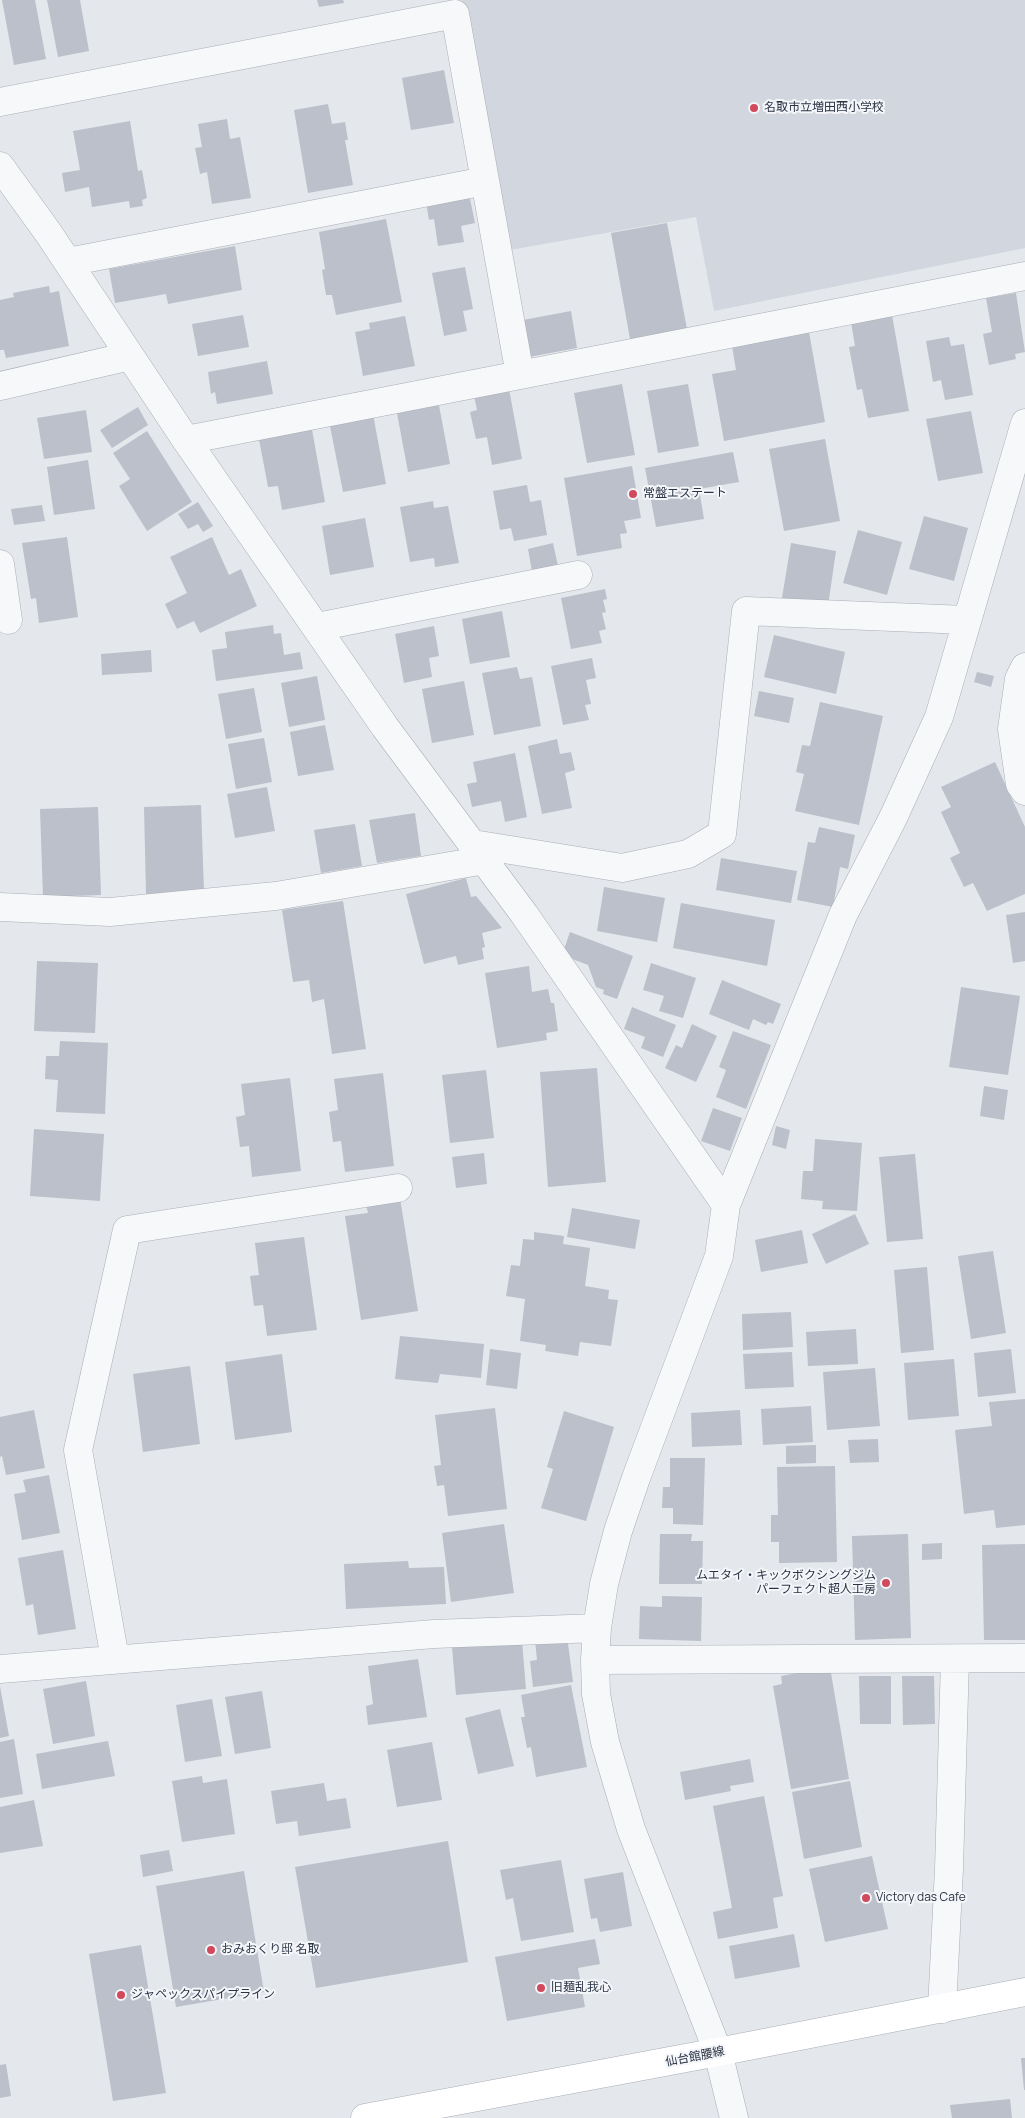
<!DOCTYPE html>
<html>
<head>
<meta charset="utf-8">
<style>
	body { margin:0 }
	canvas { display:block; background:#e4e7ec }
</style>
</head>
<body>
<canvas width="1025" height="2118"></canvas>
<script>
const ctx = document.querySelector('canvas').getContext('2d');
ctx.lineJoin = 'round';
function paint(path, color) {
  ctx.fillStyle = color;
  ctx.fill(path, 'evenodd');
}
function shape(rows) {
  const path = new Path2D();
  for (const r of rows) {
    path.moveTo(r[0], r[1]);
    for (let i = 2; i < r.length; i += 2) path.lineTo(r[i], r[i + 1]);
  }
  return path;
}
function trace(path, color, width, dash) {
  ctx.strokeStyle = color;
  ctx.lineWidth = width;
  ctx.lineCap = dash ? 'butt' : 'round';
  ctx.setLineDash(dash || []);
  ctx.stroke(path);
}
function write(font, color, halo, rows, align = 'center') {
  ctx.font = font + ' Manrope,"Noto Sans JP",sans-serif';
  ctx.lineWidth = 4;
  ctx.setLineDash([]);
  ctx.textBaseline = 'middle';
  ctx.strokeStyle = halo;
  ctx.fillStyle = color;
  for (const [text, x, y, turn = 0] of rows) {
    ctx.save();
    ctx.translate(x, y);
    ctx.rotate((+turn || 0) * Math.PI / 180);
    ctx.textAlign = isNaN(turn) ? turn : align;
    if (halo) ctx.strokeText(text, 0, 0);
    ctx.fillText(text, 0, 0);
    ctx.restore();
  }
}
const built = shape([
	[462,0,1025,0,1025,248,714,311,696,217,510,250]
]);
const building = shape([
	[2,0,35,0,46,59,14,65],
	[47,0,80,0,89,51,58,57],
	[317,0,343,0,344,3,319,7],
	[444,70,454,123,411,130,402,78],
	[328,104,332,124,345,122,348,140,345,140,353,185,308,193,294,110],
	[227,119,230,139,240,137,251,198,212,204,207,172,200,174,195,148,202,147,198,124],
	[130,121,138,171,142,170,147,198,142,200,143,206,130,208,129,201,92,207,89,187,65,192,62,173,80,170,73,131],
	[469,194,475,223,461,226,464,242,438,246,434,219,429,220,426,202],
	[386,219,402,302,336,315,332,295,326,295,322,270,325,269,319,232],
	[667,223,687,329,630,339,611,233],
	[235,246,242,290,168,304,166,294,115,303,109,269],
	[465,267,473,309,463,311,467,331,444,336,432,273],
	[49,286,50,293,59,291,69,346,6,358,4,350,0,350,0,300,14,297,13,293],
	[1016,293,1025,352,1015,354,1016,359,989,365,983,334,992,332,986,298],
	[571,311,577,348,529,357,523,320],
	[243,315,249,347,198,356,192,324],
	[892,315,909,411,868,418,862,389,857,390,849,347,855,346,851,322],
	[405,316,415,366,363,376,355,332,370,329,369,323],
	[809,332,825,422,724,441,712,374,736,370,732,346],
	[949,337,951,346,964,344,973,395,945,400,941,380,933,382,926,341],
	[267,361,273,394,217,404,215,392,211,394,208,372],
	[622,384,635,455,587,463,574,393],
	[688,384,699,446,658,453,647,391],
	[509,389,522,459,492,465,487,437,476,439,470,412,477,410,474,395],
	[438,400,450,464,408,472,396,408],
	[138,407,148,425,112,448,100,430],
	[86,410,92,452,44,459,37,418],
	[971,411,983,473,938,481,926,419],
	[373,414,386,484,343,492,329,421],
	[311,424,325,502,282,510,278,486,268,487,258,434],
	[147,431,192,502,147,531,119,486,130,479,113,453],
	[825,439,840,521,784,531,769,449],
	[733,452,739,482,699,489,704,519,656,527,645,468],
	[88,460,95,509,54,515,47,467],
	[632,466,641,518,624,521,627,533,620,534,622,548,577,556,564,478],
	[527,485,530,502,541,500,547,535,514,541,511,528,500,530,493,491],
	[433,501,434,508,448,506,459,563,435,567,434,558,410,562,400,507],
	[198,502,213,526,203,532,198,524,188,529,178,514],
	[42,505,45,521,14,525,11,509],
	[924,516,968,528,954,581,909,569],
	[365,518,374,567,330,575,322,526],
	[858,530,902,542,887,595,843,583],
	[67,537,78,617,39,623,36,598,31,599,22,543],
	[212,537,229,575,241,569,257,606,200,633,194,621,177,629,165,604,187,593,170,557],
	[553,543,558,566,532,571,528,549],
	[791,543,836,551,828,606,782,598],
	[605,589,607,599,603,600,606,612,602,613,606,629,599,631,602,643,571,649,561,598],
	[502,611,510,657,470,664,462,619],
	[273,625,274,634,281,633,284,655,300,652,303,669,216,681,212,650,227,648,225,632],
	[434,626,439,656,429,658,432,677,404,683,395,634],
	[774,635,845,652,836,694,764,677],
	[151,650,152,672,102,675,101,654],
	[592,658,596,678,586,680,591,704,585,705,589,720,563,725,551,666],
	[517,667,520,679,532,677,541,726,494,735,482,673],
	[977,672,994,676,991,687,974,682],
	[317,676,325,720,289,727,281,683],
	[464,681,474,735,432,743,422,689],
	[254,688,262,732,226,739,218,694],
	[759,691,794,698,789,723,754,716],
	[820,702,883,716,859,825,795,811,804,774,796,772,802,745,810,746],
	[325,725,334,770,298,776,290,732],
	[264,738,272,782,236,789,228,744],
	[557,739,560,754,571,752,575,770,565,773,572,808,542,814,528,746],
	[515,753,527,817,505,822,501,801,472,807,467,784,477,782,473,762],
	[995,762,1025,827,1025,894,987,911,973,883,964,887,950,858,960,853,941,812,951,807,941,787],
	[267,787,275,831,235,838,227,794],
	[201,805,204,892,146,894,144,807],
	[98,807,101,895,43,897,40,809],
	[415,813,421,856,377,863,369,820],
	[355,824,362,866,321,873,314,830],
	[819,827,855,835,848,869,840,867,833,907,797,900,808,842,815,843],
	[721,858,797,871,791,903,716,890],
	[466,878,471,897,476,896,502,928,482,933,485,947,482,948,484,959,458,965,456,956,424,964,406,894],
	[604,887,665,898,657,942,597,931],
	[343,901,366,1049,332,1054,324,999,312,1002,309,980,293,982,282,910],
	[681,903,775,920,767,966,673,948],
	[1025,912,1025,961,1013,963,1006,915],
	[570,932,633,956,617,999,603,994,604,990,596,987,588,965,562,955],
	[37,961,98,963,95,1033,34,1031],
	[651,963,696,978,683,1018,659,1011,664,996,643,990],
	[529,966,532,992,548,989,551,1003,554,1003,558,1031,546,1033,547,1040,497,1048,485,973],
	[722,980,781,1004,773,1024,768,1022,766,1025,753,1019,749,1030,709,1014],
	[961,987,1020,996,1008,1075,949,1067],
	[632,1007,676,1025,663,1057,641,1048,645,1037,624,1029],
	[692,1024,717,1036,696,1082,665,1068,676,1045,682,1048],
	[733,1031,771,1045,746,1109,716,1097,726,1070,719,1067],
	[60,1041,108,1043,105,1114,56,1112,58,1080,45,1079,46,1056,59,1056],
	[597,1068,606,1182,548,1187,540,1072],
	[486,1070,494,1138,450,1143,442,1075],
	[383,1073,394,1166,345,1172,341,1141,333,1142,329,1112,338,1110,334,1079],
	[290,1078,301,1171,252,1177,249,1146,240,1147,236,1117,245,1115,241,1084],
	[984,1086,1008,1090,1004,1120,980,1116],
	[713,1108,742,1118,730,1151,701,1141],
	[776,1126,790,1130,786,1149,772,1145],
	[34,1129,104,1134,100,1201,30,1196],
	[815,1139,862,1143,857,1211,822,1209,823,1201,801,1199,803,1171,813,1171],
	[484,1153,487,1184,456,1188,452,1157],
	[915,1154,923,1239,887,1242,879,1157],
	[400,1198,418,1311,361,1320,345,1216,368,1213,366,1204],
	[572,1208,640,1220,635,1249,567,1237],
	[855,1214,869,1244,826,1264,812,1234],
	[802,1230,808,1263,761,1272,755,1240],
	[534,1232,564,1236,563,1244,590,1248,585,1286,609,1290,608,1299,618,1300,611,1346,580,1342,578,1356,545,1351,546,1345,520,1341,525,1299,506,1296,511,1265,520,1266,523,1239,534,1240],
	[304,1237,317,1330,267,1336,263,1305,254,1306,250,1276,259,1275,255,1243],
	[993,1251,1006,1333,971,1339,958,1256],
	[927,1267,934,1350,901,1353,894,1270],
	[791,1312,793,1347,743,1350,742,1314],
	[856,1329,858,1364,808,1366,806,1332],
	[400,1336,484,1344,481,1378,440,1374,438,1383,395,1379],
	[490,1349,521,1353,517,1389,486,1385],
	[1011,1349,1016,1393,978,1397,974,1353],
	[792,1352,794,1387,745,1389,743,1354],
	[282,1354,292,1432,235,1440,225,1362],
	[954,1359,959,1416,908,1420,904,1363],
	[190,1366,200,1444,143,1452,133,1374],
	[875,1368,880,1426,827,1430,823,1372],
	[1025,1399,1025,1525,996,1528,994,1510,964,1514,955,1430,992,1426,989,1402],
	[811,1406,813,1442,763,1445,761,1409],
	[495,1408,507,1509,448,1516,444,1485,437,1486,434,1466,441,1465,435,1415],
	[34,1410,45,1468,6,1475,2,1456,0,1457,0,1417],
	[740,1410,742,1445,692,1447,691,1413],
	[564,1411,614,1427,586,1521,541,1508,553,1469,547,1467],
	[878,1439,879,1462,850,1463,848,1440],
	[816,1445,816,1463,786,1464,786,1446],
	[670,1458,705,1458,703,1525,673,1524,673,1508,662,1508,663,1487,670,1487],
	[835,1466,837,1562,779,1563,779,1542,771,1542,771,1515,778,1515,777,1467],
	[49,1475,60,1533,22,1540,14,1494,26,1492,23,1480],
	[504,1524,514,1593,451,1602,442,1533],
	[660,1534,692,1534,691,1541,703,1541,702,1584,659,1584],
	[908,1534,911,1638,855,1640,852,1536],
	[942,1543,942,1559,922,1560,922,1544],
	[1025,1544,1025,1640,984,1640,982,1545],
	[63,1550,76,1629,38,1635,33,1604,26,1606,18,1558],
	[408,1561,409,1568,444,1567,446,1604,346,1609,344,1564],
	[662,1596,702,1597,701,1641,639,1639,640,1606,662,1607],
	[567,1636,573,1682,533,1687,530,1661,537,1660,535,1640],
	[522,1641,526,1689,456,1695,452,1647],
	[418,1659,427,1717,368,1725,366,1706,373,1704,368,1666],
	[830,1667,849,1779,791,1789,773,1686,782,1684,781,1676],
	[859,1676,891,1676,891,1724,860,1724],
	[902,1676,934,1676,935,1724,903,1725],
	[86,1681,95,1736,53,1744,43,1689],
	[571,1685,587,1767,536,1777,531,1747,527,1748,521,1717,525,1717,521,1695],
	[0,1686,9,1736,0,1738],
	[262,1691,271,1748,235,1754,225,1697],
	[212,1699,222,1756,185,1762,176,1705],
	[500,1709,514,1766,478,1774,465,1718],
	[14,1739,23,1794,0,1798,0,1742],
	[108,1741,115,1776,42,1789,36,1754],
	[432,1742,442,1800,397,1807,387,1750],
	[750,1759,754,1782,730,1786,731,1791,685,1800,680,1772],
	[202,1776,203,1783,227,1779,235,1834,182,1842,172,1781],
	[850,1781,862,1847,804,1859,792,1792],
	[324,1783,327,1801,346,1798,351,1828,299,1836,297,1821,276,1824,271,1791],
	[764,1796,783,1896,773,1898,778,1928,718,1939,713,1912,732,1908,713,1806],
	[34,1800,43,1846,0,1853,0,1807],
	[448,1841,468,1962,316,1988,295,1867],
	[169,1850,173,1871,143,1877,140,1855],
	[872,1856,888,1929,825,1942,809,1869],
	[561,1860,574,1932,521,1941,513,1898,506,1900,500,1870],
	[244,1871,264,1992,176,2007,156,1886],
	[623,1872,632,1926,600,1932,597,1918,591,1919,584,1879],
	[794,1934,800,1967,735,1979,729,1946],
	[595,1939,600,1964,578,1968,585,2007,507,2021,495,1957],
	[141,1945,166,2093,113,2101,89,1954],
	[1021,2058,1025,2058,1025,2090,1024,2090],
	[6,2064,11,2096,0,2098,0,2065],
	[1010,2099,1012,2118,952,2118,950,2105]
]);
const minor = shape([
	[0,102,455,14,520,375,186,440],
	[0,166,49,234,186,440,385,727,524,914,726,1205],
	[68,262,485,181],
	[520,375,1025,276],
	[0,386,130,356],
	[0,564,8,620],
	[317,627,578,575],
	[1025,667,1019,679,1012,729,1020,784,1025,791],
	[473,844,622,868,688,854,722,834,746,611,966,620],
	[0,907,110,912,276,896,485,860],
	[115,1659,78,1450,127,1230,398,1188],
	[595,1660,1025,1658],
	[0,1669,434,1634,597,1628],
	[942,2009,949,1869,955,1659],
	[734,2118,718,2052,631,1829,605,1742,596,1694,595,1660,597,1628,604,1584,618,1531,636,1478,719,1256,726,1205,843,915,893,818,939,717,1025,423]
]);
const secondary = shape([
	[365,2118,718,2052,1025,1992]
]);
const markers = [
	[754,108,5,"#d1495b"],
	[633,494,5,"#d1495b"],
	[886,1583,5,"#d1495b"],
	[866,1898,5,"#d1495b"],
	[211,1950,5,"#d1495b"],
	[541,1988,5,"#d1495b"],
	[121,1995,5,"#d1495b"]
];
const poiNames = [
	["名取市立増田西小学校",764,108],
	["常盤エステート",643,494],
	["ムエタイ・キックボクシングジム",876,1576,"right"],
	["パーフェクト超人工房",876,1590,"right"],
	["Victory das Cafe",876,1898],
	["おみおくり邸 名取",221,1950],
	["旧麺乱我心",551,1988],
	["ジャペックスパイプライン",131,1995]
];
const streetNames = [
	["仙台館腰線",695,2057,-11]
];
paint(built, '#d2d6de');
paint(building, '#bbc0ca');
trace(minor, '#a9aeb7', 29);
trace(secondary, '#a9aeb7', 29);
trace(minor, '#f7f8fa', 28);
trace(secondary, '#fff', 28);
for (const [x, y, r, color] of markers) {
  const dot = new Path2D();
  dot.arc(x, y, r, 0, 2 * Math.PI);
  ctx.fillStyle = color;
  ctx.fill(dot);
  trace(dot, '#f4f6f9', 2);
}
write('12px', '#2b3445', '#f4f6f9', poiNames, 'left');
write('12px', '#2b3445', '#f4f6f9', streetNames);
</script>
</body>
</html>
